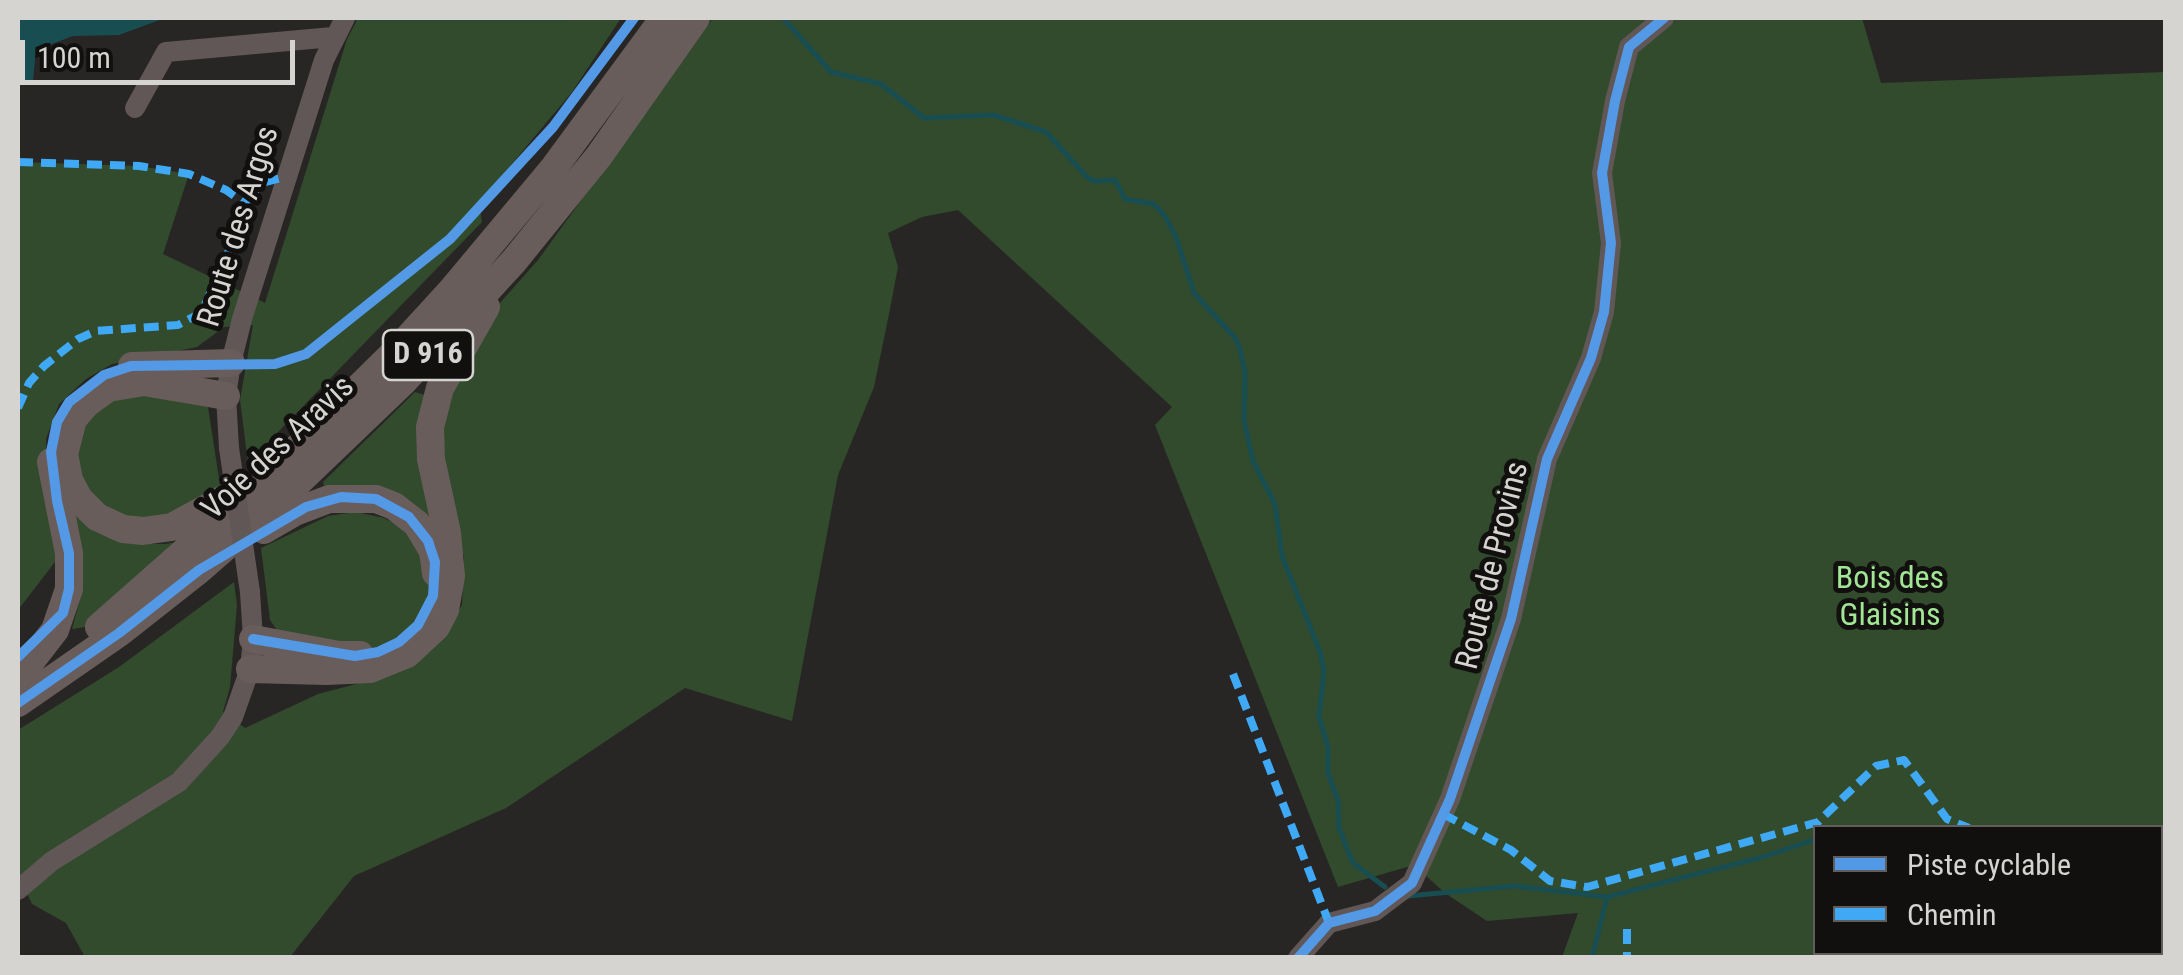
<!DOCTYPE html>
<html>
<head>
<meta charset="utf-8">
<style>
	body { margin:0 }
	#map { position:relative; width:2183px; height:975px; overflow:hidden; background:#282624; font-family:"Roboto Condensed",sans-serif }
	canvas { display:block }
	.frame { position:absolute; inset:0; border:20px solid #d5d4d1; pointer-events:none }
	.legend { position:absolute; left:1813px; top:825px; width:350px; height:130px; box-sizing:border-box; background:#11100f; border:2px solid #5f5e5d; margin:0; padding:12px 18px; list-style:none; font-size:30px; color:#d5d4d1 }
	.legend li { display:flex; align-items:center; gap:20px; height:50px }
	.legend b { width:50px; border:2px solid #5f5e5d }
	.scale { position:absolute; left:20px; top:40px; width:275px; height:45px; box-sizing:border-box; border:5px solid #d5d4d1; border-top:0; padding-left:12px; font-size:30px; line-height:35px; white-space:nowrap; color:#d5d4d1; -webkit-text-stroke:8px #11100f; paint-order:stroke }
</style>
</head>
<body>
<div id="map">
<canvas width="2183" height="975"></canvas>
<div class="frame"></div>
<ul class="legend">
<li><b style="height:12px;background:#5399e6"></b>Piste cyclable</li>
<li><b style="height:12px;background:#3fa9f5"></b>Chemin</li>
</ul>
<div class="scale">100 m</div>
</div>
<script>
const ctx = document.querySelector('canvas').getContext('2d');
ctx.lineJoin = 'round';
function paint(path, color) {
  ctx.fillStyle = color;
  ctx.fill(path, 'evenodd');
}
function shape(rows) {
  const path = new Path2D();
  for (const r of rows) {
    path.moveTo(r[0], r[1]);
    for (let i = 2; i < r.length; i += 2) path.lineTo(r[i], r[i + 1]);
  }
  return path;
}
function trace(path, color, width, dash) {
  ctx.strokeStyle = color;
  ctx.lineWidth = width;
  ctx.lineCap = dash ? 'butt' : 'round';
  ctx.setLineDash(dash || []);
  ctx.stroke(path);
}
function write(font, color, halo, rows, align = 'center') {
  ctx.font = font + ' "Roboto Condensed",sans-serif';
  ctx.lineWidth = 10;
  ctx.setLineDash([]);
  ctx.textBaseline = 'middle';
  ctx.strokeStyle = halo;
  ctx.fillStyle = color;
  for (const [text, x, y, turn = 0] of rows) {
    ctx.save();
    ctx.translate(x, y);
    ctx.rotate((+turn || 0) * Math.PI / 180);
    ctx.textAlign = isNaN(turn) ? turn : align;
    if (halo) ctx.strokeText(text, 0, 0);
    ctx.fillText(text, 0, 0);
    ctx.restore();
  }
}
const green = shape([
	[358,18,621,18,572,92,479,203,482,222,248,463,240,400,253,325,224,327,197,347,112,364,86,379,59,404,46,439,48,484,58,558,18,610,18,162,139,166,189,174,163,254,265,303,347,39],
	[713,18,1862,18,1881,83,2165,72,2165,957,2047,957,2049,952,2160,952,2160,828,1816,828,1816,952,1972,953,1934,957,1562,957,1578,913,1487,921,1445,893,1414,865,1338,887,1155,425,1172,407,958,210,922,217,888,233,898,267,890,309,874,387,838,475,792,721,685,688,506,808,354,876,290,957,85,957,66,923,32,904,18,875,18,730,119,667,234,582,237,605,230,687,223,712,245,728,318,694,394,674,432,650,462,605,464,557,454,529,442,433,444,393,499,304,538,260],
	[117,390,208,407,222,498,197,513,112,521,72,471,80,424],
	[415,392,425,395,431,528,326,494,323,482],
	[75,508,108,536,138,544,166,544,184,540,91,626,72,629,82,592],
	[356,512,384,518,400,526,420,547,431,571,430,595,423,613,411,630,390,644,363,652,279,633,270,620,261,548,328,516]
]);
const water = shape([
	[18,18,165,18,119,35,73,36,36,50,33,80,18,81]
]);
const stream = shape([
	[352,18,569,18],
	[783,18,831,72,881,84,924,118,994,115,1046,132,1087,177,1094,181,1115,180,1125,199,1154,204,1164,215,1176,237,1194,293,1235,338,1240,349,1245,373,1244,420,1253,461,1275,504,1282,556,1320,652,1324,671,1319,717,1328,747,1328,774,1338,800,1339,828,1353,863,1385,887],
	[1848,828,1854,828],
	[1408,896,1515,886,1607,897,1763,857,1816,839],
	[2146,952,2147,958],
	[1592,958,1607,897]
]);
const minor = shape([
	[135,108,166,52,333,37],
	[229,448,226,396,231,363,242,319,324,60,345,18],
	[18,890,52,861,179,782,220,737,233,717,250,669,253,639,250,592],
	[1298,958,1329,923,1375,911,1412,883,1450,799,1511,619,1547,459,1591,358,1604,312,1611,243,1602,173,1615,101,1629,47,1664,18]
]);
const highway = shape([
	[132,366,231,363],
	[226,396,144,382,108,388,86,404,73,419,64,454,69,480,79,499,97,517,123,529,143,531,172,527,227,497],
	[264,530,295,512,329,499,376,499,394,506,417,524,433,551,436,573],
	[99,627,258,487,399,348,452,290,553,169,664,18],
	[253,639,339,655,360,655],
	[250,669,326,671,370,669,407,654,436,627,445,610,451,576,447,533,431,459,430,427,440,388,486,307],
	[18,678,55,630,69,589,69,553,51,462],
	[18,703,119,633,199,570,287,493,402,383,514,261,599,156,696,18]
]);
const minorBridge = shape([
	[229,448,250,592]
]);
const quiet = shape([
	[18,162,139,166,189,174,226,190,248,206],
	[18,408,29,383,44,366,78,339,96,331,178,325,197,315,204,307,258,184,285,177],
	[1233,674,1329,923],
	[1443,814,1511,850,1550,881,1587,887,1818,822,1876,766,1904,760,1947,819,1969,828],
	[1627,929,1627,958],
	[1934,958,1939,958],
	[2068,958,2075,952]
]);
const cycleway = shape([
	[18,657,63,613,69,589,69,553,57,501,51,452,57,422,69,402,104,375,131,366,275,364,306,354,450,239,553,127,634,18],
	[18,703,119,633,199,570,306,507,341,497,376,499,409,517,428,541,435,562,433,596,418,625,399,642,378,652,355,656,253,639],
	[1298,958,1329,923,1375,911,1412,883,1450,799,1511,619,1547,459,1591,358,1604,312,1611,243,1602,173,1615,101,1629,47,1664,18]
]);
const shields = [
	[428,355,90]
];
const shieldNames = [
	["D 916",428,355]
];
const streetNames = [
	["Route des Argos",240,227,-73],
	["Voie des Aravis",279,449,-43],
	["Route de Provins",1494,566,-76]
];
const parkNames = [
	["Bois des",1890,580],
	["Glaisins",1890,617]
];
paint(green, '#314b2c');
paint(water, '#184e52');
trace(stream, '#184e52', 5);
trace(minor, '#605756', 20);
trace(highway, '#695d5c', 28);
trace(minorBridge, '#605756', 20);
trace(quiet, '#3fa9f5', 8, [15, 8]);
trace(cycleway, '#5399e6', 10);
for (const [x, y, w] of shields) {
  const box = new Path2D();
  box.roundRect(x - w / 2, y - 25, w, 50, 8);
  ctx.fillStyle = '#11100f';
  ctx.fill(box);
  trace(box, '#d5d4d1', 2.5);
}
write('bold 30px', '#d5d4d1', null, shieldNames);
write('32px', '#d5d4d1', '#11100f', streetNames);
write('32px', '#a2e695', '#11100f', parkNames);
</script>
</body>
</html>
